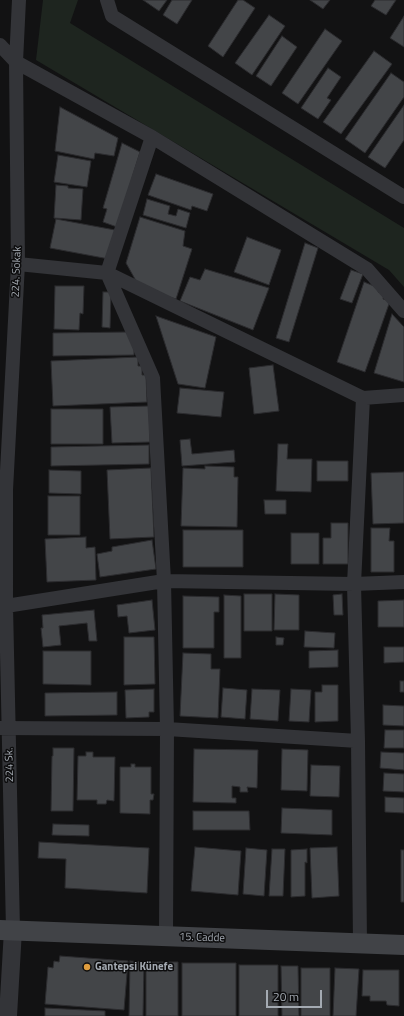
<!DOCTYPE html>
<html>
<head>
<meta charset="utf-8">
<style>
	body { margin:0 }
	#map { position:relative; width:404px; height:1016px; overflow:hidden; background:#121213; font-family:"Titillium Web",sans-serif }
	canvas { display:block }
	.scale { position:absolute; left:266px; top:990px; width:56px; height:18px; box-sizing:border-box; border:2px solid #a4aab2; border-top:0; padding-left:5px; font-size:12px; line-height:14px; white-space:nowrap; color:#a4aab2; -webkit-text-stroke:3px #0d0d0e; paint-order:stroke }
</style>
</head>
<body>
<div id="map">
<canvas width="404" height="1016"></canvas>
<div class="scale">20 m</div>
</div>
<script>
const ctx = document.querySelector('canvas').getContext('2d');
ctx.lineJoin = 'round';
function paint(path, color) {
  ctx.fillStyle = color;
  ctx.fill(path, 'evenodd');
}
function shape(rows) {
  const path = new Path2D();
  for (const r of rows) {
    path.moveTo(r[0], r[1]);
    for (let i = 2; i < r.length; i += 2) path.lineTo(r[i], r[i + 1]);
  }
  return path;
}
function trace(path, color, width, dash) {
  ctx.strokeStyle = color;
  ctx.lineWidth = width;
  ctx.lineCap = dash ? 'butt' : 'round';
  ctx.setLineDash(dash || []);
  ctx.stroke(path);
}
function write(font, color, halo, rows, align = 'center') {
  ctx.font = font + ' "Titillium Web",sans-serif';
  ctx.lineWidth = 3;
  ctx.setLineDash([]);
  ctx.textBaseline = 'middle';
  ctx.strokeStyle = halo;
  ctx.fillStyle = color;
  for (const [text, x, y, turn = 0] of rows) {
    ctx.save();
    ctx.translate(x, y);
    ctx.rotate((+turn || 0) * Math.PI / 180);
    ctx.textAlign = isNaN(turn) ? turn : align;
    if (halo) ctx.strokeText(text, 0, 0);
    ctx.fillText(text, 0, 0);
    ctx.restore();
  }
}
const green = shape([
	[43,0,78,0,70,23,404,228,404,287,389,270,36,60]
]);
const building = shape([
	[143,0,167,0,159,11,143,0],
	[172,0,192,0,177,24,163,15,172,0],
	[238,0,243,0,255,8,223,57,208,46,238,0],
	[310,0,330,0,323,9,310,0],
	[375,0,396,0,386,15,371,6,375,0],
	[269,15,285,26,252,75,235,63,269,15],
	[404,16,404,47,390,38,404,16],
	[325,29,342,41,298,104,282,93,325,29],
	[282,36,297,47,271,86,256,76,282,36],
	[374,51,392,64,341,134,323,122,374,51],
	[328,68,341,77,327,98,331,100,318,119,301,108,328,68],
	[391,73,404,82,404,97,365,153,345,139,391,73],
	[404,105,404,140,385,168,368,157,404,105],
	[60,107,118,138,114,156,95,153,94,159,55,151,60,107],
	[122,143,140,152,117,227,103,222,107,209,103,208,122,143],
	[58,155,91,161,87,187,54,182,58,155],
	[156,174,213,194,207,211,192,206,191,210,148,195,156,174],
	[56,185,68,186,68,188,83,189,81,220,54,218,56,185],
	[147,199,170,206,168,214,176,216,178,209,190,213,186,228,143,215,147,199],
	[140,217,185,231,183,246,192,249,176,299,140,288,126,263,140,217],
	[56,219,115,230,109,259,50,248,56,219],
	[247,237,281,250,269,285,234,272,247,237],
	[305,243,318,248,289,342,276,338,305,243],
	[205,269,269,288,253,330,180,301,190,277,200,280,205,269],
	[351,270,363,274,352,303,340,299,351,270],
	[364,282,379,288,378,292,384,294,383,299,390,301,365,372,337,362,364,282],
	[55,286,84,286,83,314,80,313,79,330,54,329,55,286],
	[103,292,111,292,110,328,102,327,103,292],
	[392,314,404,327,404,382,374,373,392,314],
	[156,316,216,337,205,388,178,384,156,316],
	[129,332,134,338,134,355,53,356,53,333,129,332],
	[138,357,138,366,142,366,142,375,146,375,147,402,53,406,51,361,138,357],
	[273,365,279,411,254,414,249,368,273,365],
	[180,388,224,392,221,417,177,413,180,388],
	[149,406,150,442,112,443,110,407,149,406],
	[51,409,103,409,103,444,51,444,51,409],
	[190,439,192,454,234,450,235,462,182,466,180,440,190,439],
	[278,444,288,444,287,459,312,459,311,492,276,491,278,444],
	[149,445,149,464,51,466,51,447,149,445],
	[317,461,348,461,348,481,317,481,317,461],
	[205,466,234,467,234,477,238,477,237,527,181,526,183,468,205,469,205,466],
	[151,468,154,537,110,539,107,470,151,468],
	[49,470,81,471,81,494,49,493,49,470],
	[404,472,404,523,373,524,371,473,404,472],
	[48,496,80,496,80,535,48,535,48,496],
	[264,500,286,500,286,514,265,514,264,500],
	[331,523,348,523,348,564,323,564,323,538,331,538,331,523],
	[371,528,390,528,389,541,394,541,394,572,371,572,371,528],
	[183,530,243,530,243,567,183,567,183,530],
	[291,533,319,533,319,564,291,564,291,533],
	[86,537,86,548,95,547,96,580,47,582,45,539,86,537],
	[152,540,156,569,100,577,97,554,112,551,112,547,152,540],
	[244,594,272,594,272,631,244,631,244,594],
	[275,594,299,595,299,630,274,630,275,594],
	[342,594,343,615,334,615,333,595,342,594],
	[224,595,241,596,241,658,224,658,224,595],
	[183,596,219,597,219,612,214,612,214,648,183,648,183,596],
	[152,600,155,630,129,633,127,616,118,617,117,605,152,600],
	[404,600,404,627,378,627,378,601,404,600],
	[94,610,97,641,89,641,87,623,59,626,61,645,43,647,41,628,43,628,42,615,94,610],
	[305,631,335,633,334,648,304,647,305,631],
	[124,637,154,637,155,684,124,685,124,637],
	[276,637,284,638,283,645,276,645,276,637],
	[384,647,404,647,404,662,384,663,384,647],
	[338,650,338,667,309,668,309,651,338,650],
	[43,651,91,651,91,685,43,684,43,651],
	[183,653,211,654,211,669,220,669,218,718,180,716,183,653],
	[400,681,404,681,404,692,400,692,400,681],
	[322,685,338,685,338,721,315,722,315,692,322,692,322,685],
	[223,688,247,690,245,719,221,717,223,688],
	[154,689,154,712,149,712,149,717,126,718,125,690,154,689],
	[252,689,280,690,278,721,250,719,252,689],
	[291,689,311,690,309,722,289,721,291,689],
	[117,692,117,715,45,716,45,693,117,692],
	[383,705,404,706,404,726,383,725,383,705],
	[385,730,404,730,404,748,384,748,385,730],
	[53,748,74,748,73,811,51,811,52,756,53,756,53,748],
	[194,749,258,750,257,788,247,787,248,792,240,792,240,787,232,786,232,798,236,798,236,803,193,802,194,749],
	[282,749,308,750,307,791,281,790,282,749],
	[86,752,93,752,93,757,115,757,114,801,107,800,106,804,97,804,97,800,77,800,78,756,86,756,86,752],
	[381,752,404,753,404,770,380,768,381,752],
	[131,764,135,764,135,767,151,767,151,794,154,794,153,800,150,800,150,814,120,813,120,767,131,767,131,764],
	[311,765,340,766,339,797,310,796,311,765],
	[384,773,404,774,404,792,383,791,384,773],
	[385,797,404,798,404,813,385,812,385,797],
	[282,808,332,810,332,835,281,833,282,808],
	[193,811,249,811,250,830,193,830,193,811],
	[53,824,89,825,89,836,52,835,53,824],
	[39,842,149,848,147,893,65,888,66,859,38,858,39,842],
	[195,847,241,851,238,895,191,891,195,847],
	[337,847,339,896,312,898,310,848,337,847],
	[246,848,267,850,264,896,243,894,246,848],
	[272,849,285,849,283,896,269,896,272,849],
	[307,849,307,863,305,862,305,896,291,897,291,850,307,849],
	[401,850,404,850,404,902,401,902,401,850],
	[60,956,128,961,124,1010,45,1004,48,967,53,968,54,961,59,962,60,956],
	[130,961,144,962,143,1016,129,1016,130,961],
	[146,962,178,962,178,1016,146,1016,146,962],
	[182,963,236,963,236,1016,182,1016,182,963],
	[239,965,278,965,278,1016,239,1016,239,965],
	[281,966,298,966,299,1016,282,1016,281,966],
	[301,968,330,968,330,1016,301,1016,301,968],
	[335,968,359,969,356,1016,333,1016,335,968],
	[363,970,399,970,399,1006,387,1005,386,1001,370,1001,370,996,362,996,363,970],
	[45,1008,105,1011,105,1016,45,1016,45,1008]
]);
const minor = shape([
	[107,0,112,16,404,197],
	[0,45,16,62,152,137,367,269,404,311],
	[152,137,107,273,153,378,164,581,167,729,166,936],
	[18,264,107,273,363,398,404,395],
	[6,606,164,581,354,584,404,582],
	[0,728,167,729,358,741],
	[13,930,6,606,6,490,18,264,16,62,19,0],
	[360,944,358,741,354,584,363,398]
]);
const tertiary = shape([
	[8,1016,13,930]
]);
const secondary = shape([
	[0,930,404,945]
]);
const markers = [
	[87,967,4,"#df9d3e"]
];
const streetNames = [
	["224. Sokak",17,272,-88],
	["224 Sk.",10,765,-91],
	["15. Cadde",202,938,2]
];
const poiNames = [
	["Gantepsi Künefe",95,967]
];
paint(green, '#1e251f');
paint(building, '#434548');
trace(building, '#2c2c2f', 1);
trace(minor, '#333438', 14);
trace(tertiary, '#333438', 18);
trace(secondary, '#414347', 20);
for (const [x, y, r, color] of markers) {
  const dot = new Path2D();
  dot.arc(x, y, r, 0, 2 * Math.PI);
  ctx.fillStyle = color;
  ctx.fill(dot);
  trace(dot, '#0d0d0e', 1.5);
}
write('11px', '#a4aab2', '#0d0d0e', streetNames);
write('bold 11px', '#a4aab2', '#0d0d0e', poiNames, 'left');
</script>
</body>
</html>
